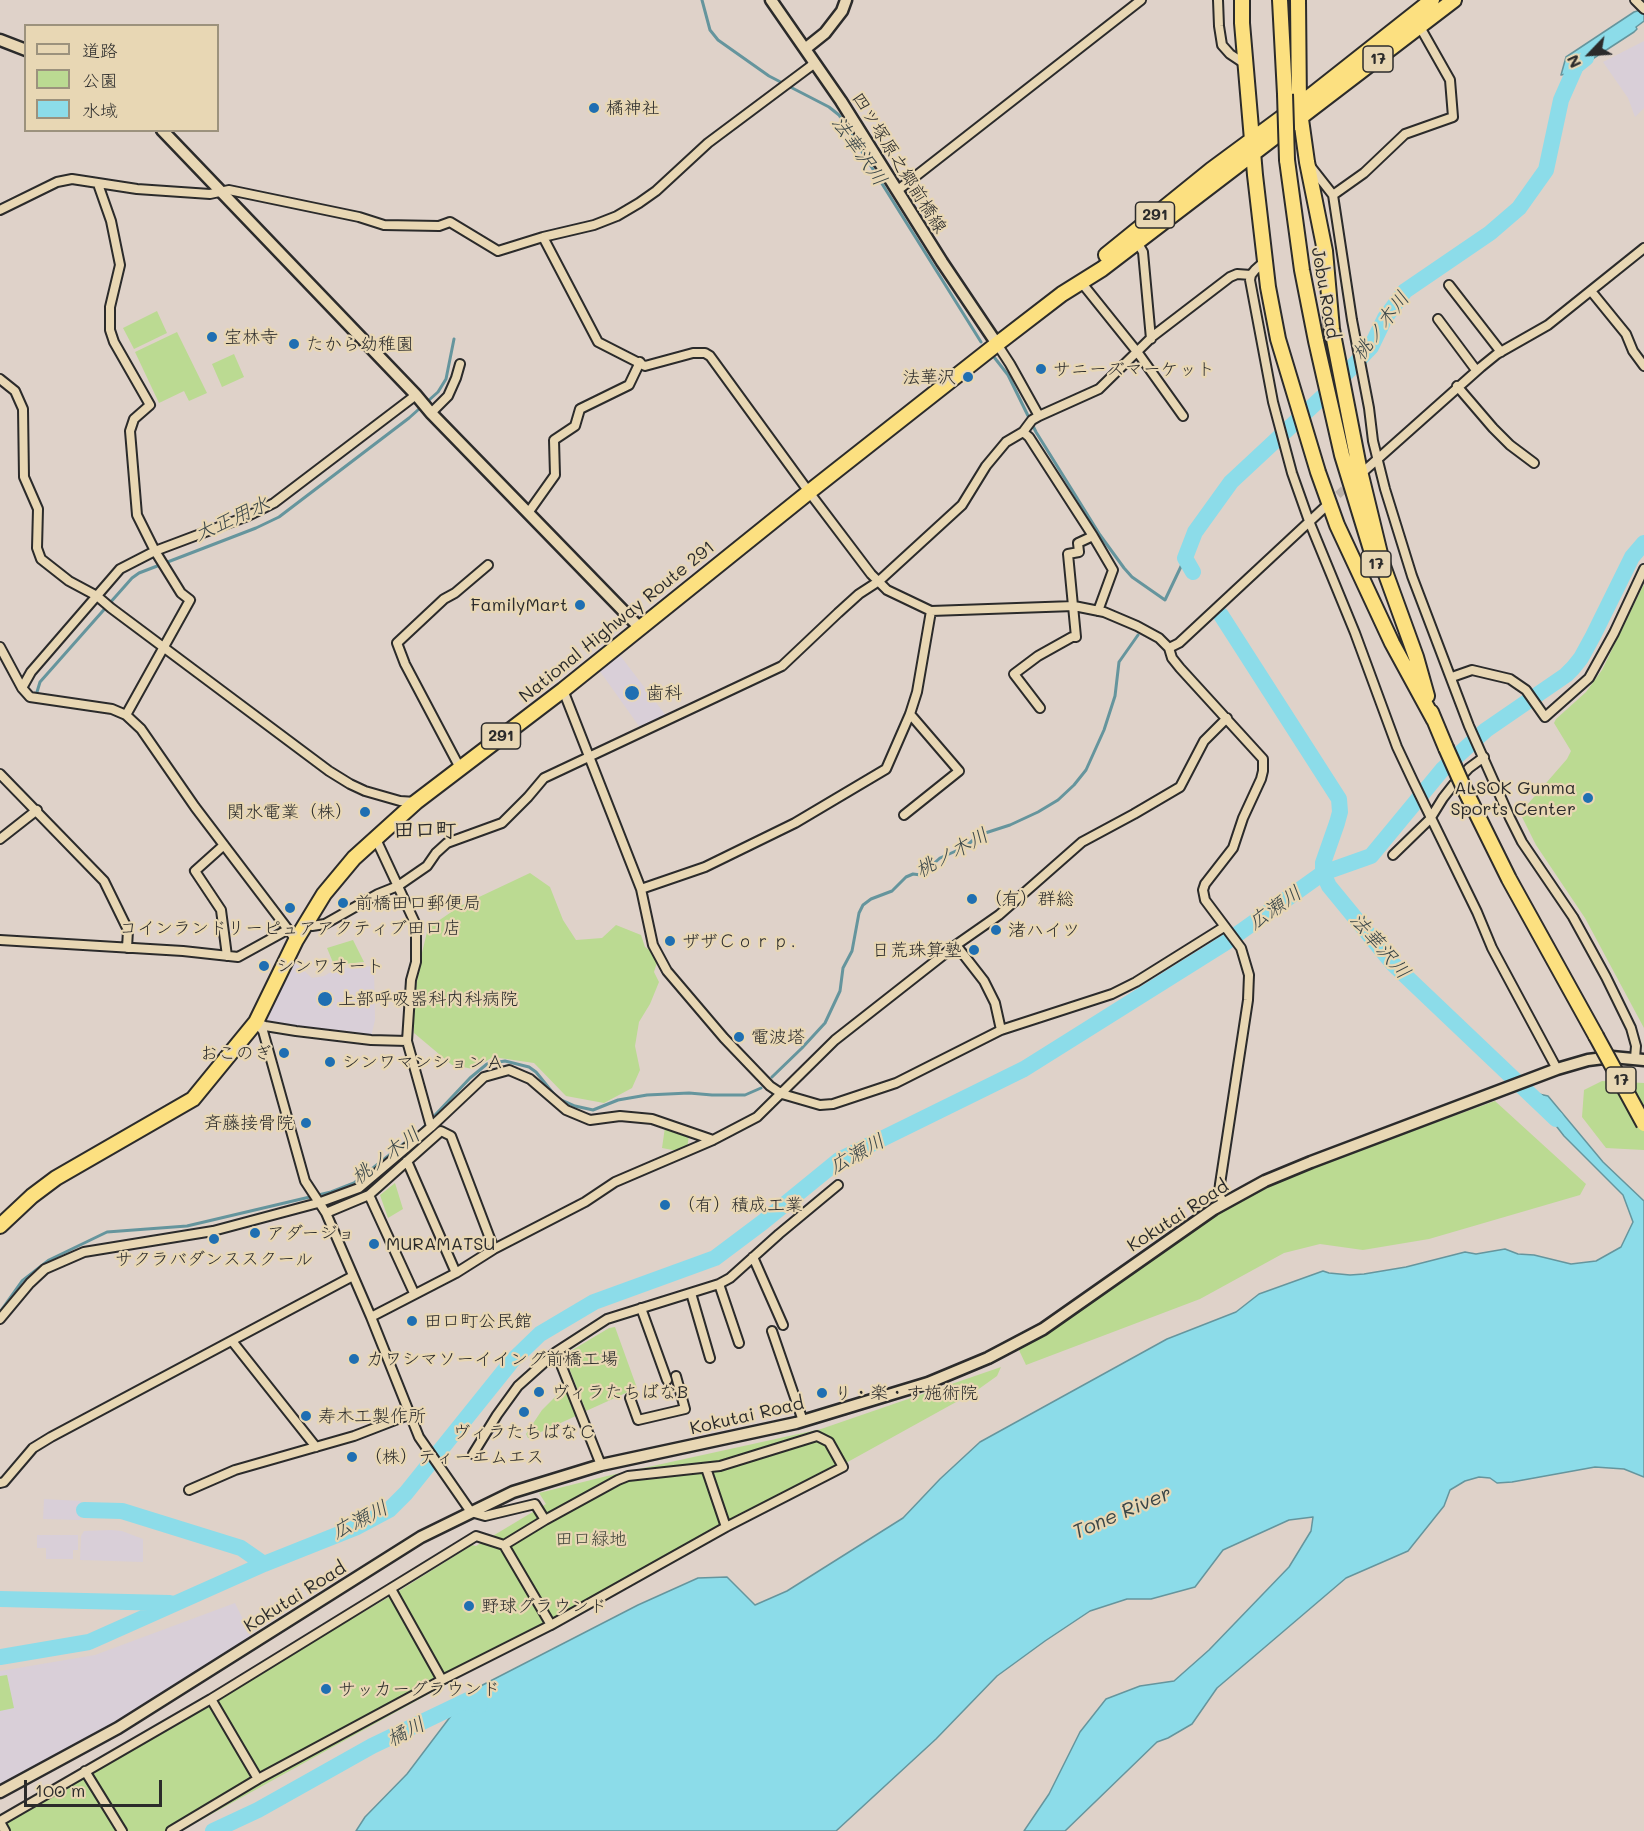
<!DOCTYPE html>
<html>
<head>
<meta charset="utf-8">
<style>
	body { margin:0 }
	#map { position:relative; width:1644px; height:1831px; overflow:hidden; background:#dfd2c9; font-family:Mali,"Klee One",sans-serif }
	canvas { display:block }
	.legend { position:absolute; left:24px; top:24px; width:195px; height:108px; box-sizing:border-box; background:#e8d7b4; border:2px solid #9c927d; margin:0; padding:8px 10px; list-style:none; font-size:18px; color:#2b2b2b }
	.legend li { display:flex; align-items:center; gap:12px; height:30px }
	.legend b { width:30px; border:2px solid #9c927d }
	.north { position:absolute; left:1560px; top:24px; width:60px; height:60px; -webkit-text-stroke:4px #e8d7b4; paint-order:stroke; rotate:245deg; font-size:16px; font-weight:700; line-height:24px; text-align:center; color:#2b2b2b }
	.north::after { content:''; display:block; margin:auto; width:21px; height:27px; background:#2b2b2b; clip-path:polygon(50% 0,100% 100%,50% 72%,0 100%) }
	.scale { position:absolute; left:24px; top:1780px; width:138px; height:27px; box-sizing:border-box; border:3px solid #2b2b2b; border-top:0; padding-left:8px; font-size:18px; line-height:21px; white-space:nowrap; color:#2b2b2b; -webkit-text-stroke:4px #e8d7b4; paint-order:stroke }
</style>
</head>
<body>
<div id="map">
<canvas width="1644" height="1831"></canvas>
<ul class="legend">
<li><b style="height:8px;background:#e8d7b4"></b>道路</li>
<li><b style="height:16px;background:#bbda92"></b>公園</li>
<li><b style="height:16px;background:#8cdce9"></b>水域</li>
</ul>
<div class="north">N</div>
<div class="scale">100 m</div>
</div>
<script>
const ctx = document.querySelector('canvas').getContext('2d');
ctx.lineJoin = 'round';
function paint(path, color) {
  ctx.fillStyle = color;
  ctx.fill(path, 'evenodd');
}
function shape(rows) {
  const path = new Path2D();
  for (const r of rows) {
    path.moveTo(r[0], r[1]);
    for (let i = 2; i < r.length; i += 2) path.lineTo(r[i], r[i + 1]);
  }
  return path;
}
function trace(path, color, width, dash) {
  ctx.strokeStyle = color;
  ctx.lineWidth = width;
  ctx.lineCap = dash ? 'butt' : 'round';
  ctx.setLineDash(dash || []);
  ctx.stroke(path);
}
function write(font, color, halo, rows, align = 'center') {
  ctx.font = font + ' Mali,"Klee One",sans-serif';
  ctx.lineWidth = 4.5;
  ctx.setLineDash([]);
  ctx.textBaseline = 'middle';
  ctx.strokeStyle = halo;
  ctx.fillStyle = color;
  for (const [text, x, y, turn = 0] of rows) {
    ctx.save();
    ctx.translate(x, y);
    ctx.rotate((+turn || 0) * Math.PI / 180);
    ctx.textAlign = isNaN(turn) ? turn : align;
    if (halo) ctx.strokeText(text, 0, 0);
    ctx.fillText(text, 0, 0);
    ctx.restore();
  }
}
const built = shape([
	[1644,41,1644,108,1635,117,1628,98,1603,62],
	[619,654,667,717,641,729,599,670],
	[293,961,312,978,324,976,336,969,374,966,375,1020,371,1037,264,1022],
	[44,1499,81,1501,80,1520,43,1519],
	[111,1530,122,1531,143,1539,143,1562,80,1560,81,1536,84,1531],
	[37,1535,78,1535,78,1550,73,1550,73,1559,46,1559,46,1548,37,1548],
	[235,1603,254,1642,0,1792,0,1671,95,1655]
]);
const green = shape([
	[157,311,167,333,134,349,123,328],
	[177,332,207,393,189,401,184,391,159,403,135,352],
	[234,354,244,377,222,387,212,364],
	[1644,584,1644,1028,1585,918,1536,845,1520,813,1567,759,1571,751,1554,723,1556,719,1586,692,1602,670],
	[530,873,550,887,563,920,576,940,602,938,616,925,641,935,645,947,659,956,654,972,659,982,650,1004,639,1022,635,1046,640,1070,632,1088,604,1103,566,1096,534,1063,493,1057,473,1069,452,1065,414,1033,414,1003,420,961,428,928,460,906],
	[353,940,364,962,334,965,327,948],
	[1602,1081,1644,1083,1644,1150,1606,1148,1582,1117,1584,1090],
	[1495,1101,1586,1184,1580,1195,1429,1239,1363,1250,1320,1244,1284,1253,1200,1299,1026,1365,1018,1348,1072,1317,1225,1209,1279,1182,1316,1166],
	[665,1127,689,1136,687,1148,678,1151,662,1148],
	[395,1183,403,1209,388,1218,380,1195],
	[615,1327,637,1388,586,1411,564,1355,609,1328],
	[1001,1367,997,1376,976,1391,181,1831,0,1831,0,1827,399,1591,472,1545,476,1546,546,1504,539,1493,607,1476,821,1429],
	[567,1390,578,1415,528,1438,526,1434,542,1410,557,1395],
	[7,1675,14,1708,0,1711,0,1676]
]);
const water = shape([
	[1644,9,1644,21,1636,27,1637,29,1634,32,1594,58,1581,71,1561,75,1566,57,1634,12,1644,9],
	[1539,1094,1548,1096,1603,1162,1644,1201,1644,1477,1624,1469,1595,1467,1512,1482,1497,1483,1490,1478,1479,1477,1465,1481,1450,1490,1444,1506,1408,1551,1346,1578,1217,1688,1192,1724,1168,1738,1157,1742,1065,1831,1024,1831,1049,1794,1080,1732,1106,1699,1140,1686,1174,1681,1209,1650,1289,1567,1311,1531,1313,1517,1289,1520,1223,1550,1195,1587,1151,1599,1127,1599,1090,1611,1045,1641,997,1676,936,1739,836,1831,356,1831,365,1817,407,1774,469,1692,638,1605,698,1578,727,1577,755,1605,787,1591,903,1518,940,1479,980,1442,1167,1339,1236,1312,1259,1294,1323,1271,1329,1273,1350,1275,1364,1274,1406,1267,1465,1252,1476,1254,1505,1249,1518,1254,1534,1255,1571,1264,1596,1261,1621,1247,1633,1222,1623,1195,1564,1136,1540,1105,1539,1094]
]);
const stream = shape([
	[702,0,710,30,718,40,769,76,829,107,839,115,981,342],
	[994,357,1008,375,1036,432,1100,535,1124,568,1132,577,1165,600,1185,558],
	[37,692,40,682,132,578,139,573,256,528,279,517,409,418,438,392,446,379,454,339],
	[772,1077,802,1048,825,1023,840,991,843,968,852,951,859,913,863,905,871,899,892,891,906,877,913,874,921,875,940,858,965,847,979,835,1010,825,1038,812,1058,800,1074,785,1086,770,1104,730,1115,696,1119,662,1138,635],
	[0,1312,22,1281,49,1260,107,1232,187,1226,331,1192,354,1183,421,1130,470,1078,487,1064,505,1061,529,1067,536,1072,557,1098,575,1106,593,1110,618,1100,647,1095,689,1093,712,1095,745,1095,761,1088]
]);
const river = shape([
	[1193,572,1185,558,1195,532,1231,482,1333,387,1371,347,1385,318,1405,291,1490,233,1519,208,1546,170,1561,100,1576,66,1586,58],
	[1221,615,1339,799,1340,812,1337,823,1323,863,1323,873,1329,886,1393,964,1556,1119],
	[84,1510,122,1511,241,1548,264,1564],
	[0,1599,170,1603],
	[0,1657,89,1642,264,1564,357,1527,389,1510,406,1493,512,1361,540,1334,594,1302,715,1258,763,1222,839,1160,1024,1069,1225,943,1323,873,1371,856,1442,770,1467,747,1486,730,1566,675,1573,668,1581,658,1593,636,1632,557,1644,543],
	[213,1831,258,1810,372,1746,468,1700,480,1705]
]);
const streetTunnel = shape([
	[1329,503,1351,483]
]);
const street = shape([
	[1218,0,1219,26,1222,45,1230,54,1245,64],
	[1635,0,1644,9],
	[1311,167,1333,195,1352,320,1369,408,1373,441,1385,489,1412,576,1469,726,1510,818,1522,842,1573,917,1606,977,1631,1028,1636,1046,1635,1058],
	[98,184,111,221,120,265,110,307,110,330,114,342,150,405,134,419,130,431,137,515,155,551,181,593,190,600,126,715],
	[898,190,1141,0],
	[1333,195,1364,173,1405,134,1453,117,1450,80,1420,27],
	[0,210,57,182,72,179,137,189,210,194,229,190,359,217,384,225,439,226,450,222,498,251,543,237,594,225,617,216,639,203,656,191,708,143,815,63],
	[543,237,598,342,645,366,693,353,705,353,710,356,809,492,871,574,887,590,931,611,1074,606,1104,612,1137,626,1159,638,1169,648,1172,658,1180,668,1263,759,1263,771,1261,779,1243,818,1233,848,1205,884,1203,890,1205,900,1241,948,1249,975,1248,1000,1220,1184,1219,1193,1223,1203],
	[1137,242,1143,252,1151,339],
	[1265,261,1255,270,1251,275,1250,280,1273,402,1292,473,1309,521,1355,633,1397,747,1413,781,1477,912,1492,948,1557,1069],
	[1081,282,1138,353,1183,416],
	[1449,285,1501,352],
	[1591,291,1626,334,1633,351,1644,366],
	[1438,319,1476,370],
	[997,344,1010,364,1039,416],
	[0,379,15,391,23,409,24,477,38,509,37,548,41,559,69,581,97,596,111,608,329,771,350,784,365,791,400,801,416,802],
	[1457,386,1493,428,1510,445,1534,463],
	[431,413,448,396,456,378,460,364],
	[1023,432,1029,437,1093,536,1078,543,1079,552,1068,554,1076,637,1072,637,1038,656,1014,674,1040,708],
	[1363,472,1481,367,1497,354,1548,325,1644,248],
	[528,513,555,475,554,440,575,426,580,409,629,385,640,362],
	[1093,536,1113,570,1098,611],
	[0,647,22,688,30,697,112,709,126,715,141,729,195,807,296,940],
	[1169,648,1179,643,1324,508],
	[1452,677,1472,670,1510,679,1526,690,1545,717,1589,678,1614,633,1644,569],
	[22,688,31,672,120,569,155,551,248,516,274,503,416,395],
	[563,690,641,889,705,867,795,823,886,769,910,714,917,692,931,611],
	[460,768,405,664,397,643,444,599,455,593,488,565],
	[0,774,104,881,128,930,127,948],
	[904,815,959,771,910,714],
	[375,837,416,925,416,962,411,980,407,1041,431,1127],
	[0,839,37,810],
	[224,845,195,871,221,910,227,956],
	[1393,855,1430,819,1443,798,1454,784,1469,768,1484,757],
	[641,889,653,945,667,971,724,1038,770,1086,782,1094,820,1105,833,1104,896,1083,1001,1030,1112,994,1136,982,1224,927],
	[305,924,312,926,325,924,378,894,398,886,427,866,436,853,447,843,502,823,528,797,544,778,782,666,838,613,859,594,879,581,962,505,986,466,1006,442,1023,432,1032,420,1039,416,1099,389,1153,336,1230,277,1237,274,1251,275],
	[0,940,183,951,238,957,287,930],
	[956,945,984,981,995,1003,1001,1030],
	[257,1023,265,1026,296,1031,371,1040,407,1041],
	[407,1161,456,1273],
	[369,1195,414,1293],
	[326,1213,369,1195,441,1131,451,1136,494,1249],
	[753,1257,783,1325],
	[719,1284,739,1343],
	[691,1293,710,1358],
	[641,1308,667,1380],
	[371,1317,456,1273,494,1249,585,1202,615,1182,713,1140,757,1117,835,1040,956,945,999,915,1082,842,1134,814,1180,787,1204,741,1227,718],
	[0,1319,30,1283,45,1269,84,1252,213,1231,318,1203,359,1188,431,1127,484,1077,509,1070,530,1079,566,1110,590,1120,620,1116,652,1119,713,1140],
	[772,1331,803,1421],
	[232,1341,316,1447],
	[556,1352,601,1465],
	[630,1398,638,1420,685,1409,676,1376],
	[473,1454,497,1415,518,1386,556,1352,607,1319,719,1284,730,1278,779,1234,838,1185],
	[706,1468,726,1527],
	[0,1483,4,1482,33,1448,51,1437,353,1276],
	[189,1490,235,1470,354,1436,411,1414],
	[504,1545,551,1625],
	[391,1589,442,1680],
	[211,1699,258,1779],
	[85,1771,122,1831],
	[0,1821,211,1699,476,1536,504,1545,545,1520,535,1504,485,1516,471,1512,419,1437,371,1317,326,1213,305,1181,263,1031,256,1022],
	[0,1822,5,1831],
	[171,1831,258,1779,442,1680,551,1625,726,1527,843,1467,829,1442,817,1436,720,1466,628,1476,618,1480,545,1520]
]);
const secondary = shape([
	[771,0,841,101,942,262,997,344],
	[0,40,26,50],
	[805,49,825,33,842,11,846,0],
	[162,130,416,395,431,413,640,628],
	[0,1792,118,1728,421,1537,513,1492,601,1465,796,1423,928,1383,988,1358,1043,1329,1214,1209,1265,1181,1311,1162,1557,1069,1588,1060,1612,1057,1644,1060]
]);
const highway = shape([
	[1242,0,1242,23,1255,175,1268,287,1278,339,1318,472,1337,525,1392,643,1434,720],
	[1280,0,1285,94],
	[1298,0,1299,105,1307,162,1325,251,1332,329,1359,467,1383,566,1416,657,1427,696],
	[1287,160,1302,270,1316,341,1342,455,1373,556],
	[1106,255,1211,170,1299,105,1432,0],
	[1431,712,1446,748],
	[1463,786,1509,879,1596,1036],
	[0,1226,32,1196,56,1178,193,1099,256,1022,296,940,324,894,354,858,416,802,563,690,809,492,997,344,1062,294,1102,269,1454,0]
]);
const highwayBridge = shape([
	[1285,94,1287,160],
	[1446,748,1463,786],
	[1596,1036,1644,1124]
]);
const markers = [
	[594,108,6,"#1f6fb2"],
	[212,337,6,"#1f6fb2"],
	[294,344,6,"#1f6fb2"],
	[1041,369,6,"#1f6fb2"],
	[968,377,6,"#1f6fb2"],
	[580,605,6,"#1f6fb2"],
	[632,693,8,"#1f6fb2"],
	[1588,798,6,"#1f6fb2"],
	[365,812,6,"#1f6fb2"],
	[972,899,6,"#1f6fb2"],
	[343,903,6,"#1f6fb2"],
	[290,908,6,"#1f6fb2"],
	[996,930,6,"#1f6fb2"],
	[670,941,6,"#1f6fb2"],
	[974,950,6,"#1f6fb2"],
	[264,966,6,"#1f6fb2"],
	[325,999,8,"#1f6fb2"],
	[739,1037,6,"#1f6fb2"],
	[284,1053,6,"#1f6fb2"],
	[330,1062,6,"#1f6fb2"],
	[306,1123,6,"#1f6fb2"],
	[665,1205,6,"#1f6fb2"],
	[255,1233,6,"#1f6fb2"],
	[214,1239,6,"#1f6fb2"],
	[374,1244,6,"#1f6fb2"],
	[412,1321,6,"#1f6fb2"],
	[354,1359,6,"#1f6fb2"],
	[539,1392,6,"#1f6fb2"],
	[822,1393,6,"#1f6fb2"],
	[524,1412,6,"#1f6fb2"],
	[306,1416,6,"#1f6fb2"],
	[352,1457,6,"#1f6fb2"],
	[469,1606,6,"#1f6fb2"],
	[326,1689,6,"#1f6fb2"]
];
const shields = [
	[1378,59,30],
	[1155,215,39],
	[1376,564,30],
	[501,736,39],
	[1621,1080,30]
];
const shieldNames = [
	["17",1378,59],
	["291",1155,215],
	["17",1376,564],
	["291",501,736],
	["17",1621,1080]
];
const poiNames = [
	["橘神社",606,108],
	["宝林寺",224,337],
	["たから幼稚園",306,344],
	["サニーズマーケット",1053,369],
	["法華沢",956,377,"right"],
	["FamilyMart",568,605,"right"],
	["歯科",646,693],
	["ALSOK Gunma",1576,788,"right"],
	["Sports Center",1576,809,"right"],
	["関水電業（株）",353,812,"right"],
	["（有）群総",984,899],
	["前橋田口郵便局",355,903],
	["コインランドリーピュアアクティブ田口店",290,928,"center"],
	["渚ハイツ",1008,930],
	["ザザＣｏｒｐ．",682,941],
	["日荒珠算塾",962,950,"right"],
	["シンワオート",276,966],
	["上部呼吸器科内科病院",338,999],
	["電波塔",751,1037],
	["おこのぎ",272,1053,"right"],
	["シンワマンションＡ",342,1062],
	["斉藤接骨院",294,1123,"right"],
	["（有）積成工業",677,1205],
	["アダージョ",267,1233],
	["MURAMATSU",386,1244],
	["サクラバダンススクール",214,1259,"center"],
	["田口町公民館",424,1321],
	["カワシマソーイイング前橋工場",366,1359],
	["ヴィラたちばなB",551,1392],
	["り・楽・す施術院",834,1393],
	["寿木工製作所",318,1416],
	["ヴィラたちばなＣ",524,1432,"center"],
	["（株）ティーエムエス",364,1457],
	["野球グラウンド",481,1606],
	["サッカーグラウンド",338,1689]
];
const streetNames = [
	["四ツ塚原之郷前橋線",899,163,58],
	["Jobu Road",1325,293,80],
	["National Highway Route 291",617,622,-39],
	["Kokutai Road",1178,1216,-33],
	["Kokutai Road",747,1416,-13],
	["Kokutai Road",295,1597,-32]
];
const parkNames = [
	["田口緑地",591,1539]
];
const waterNames = [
	["法華沢川",859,151,55],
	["桃ノ木川",1381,326,-53],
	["大正用水",232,519,-24],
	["桃ノ木川",952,853,-29],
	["広瀬川",1275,908,-35],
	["法華沢川",1380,946,49],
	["広瀬川",857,1154,-29],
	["桃ノ木川",386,1156,-37],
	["Tone River",1122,1513,-23],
	["広瀬川",360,1520,-27],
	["橘川",406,1732,-27]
];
const quarterNames = [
	["田口町",425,831]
];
paint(built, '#d9cfd8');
paint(green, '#bbda92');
paint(water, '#8cdce9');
trace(water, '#65959d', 1.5);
trace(stream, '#65959d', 3);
trace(river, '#8cdce9', 16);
trace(streetTunnel, '#bbb1a9', 8, [8, 4]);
trace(street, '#2b2b2b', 12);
trace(secondary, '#2b2b2b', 15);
trace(highway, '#2b2b2b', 18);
trace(street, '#e8d7b4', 8);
trace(secondary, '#e8d7b4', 10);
trace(highway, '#fce080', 14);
trace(highwayBridge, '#2b2b2b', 18, []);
trace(highwayBridge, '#fce080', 14);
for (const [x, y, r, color] of markers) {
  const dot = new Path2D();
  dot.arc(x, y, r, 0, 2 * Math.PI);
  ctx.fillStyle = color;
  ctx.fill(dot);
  trace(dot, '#e8d7b4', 2);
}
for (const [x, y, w] of shields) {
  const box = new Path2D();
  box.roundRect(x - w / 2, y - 13, w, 26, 4.5);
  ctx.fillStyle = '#e8d7b4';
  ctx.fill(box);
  trace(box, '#2b2b2b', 1.5);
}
write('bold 16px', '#2b2b2b', null, shieldNames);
write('18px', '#2b2b2b', '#e8d7b4', poiNames, 'left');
write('18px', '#2b2b2b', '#e8d7b4', streetNames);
write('18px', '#41453a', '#e8d7b4', parkNames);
write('italic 20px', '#3a4648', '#e8d7b4', waterNames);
write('bold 21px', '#2b2b2b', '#e8d7b4', quarterNames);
</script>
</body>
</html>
